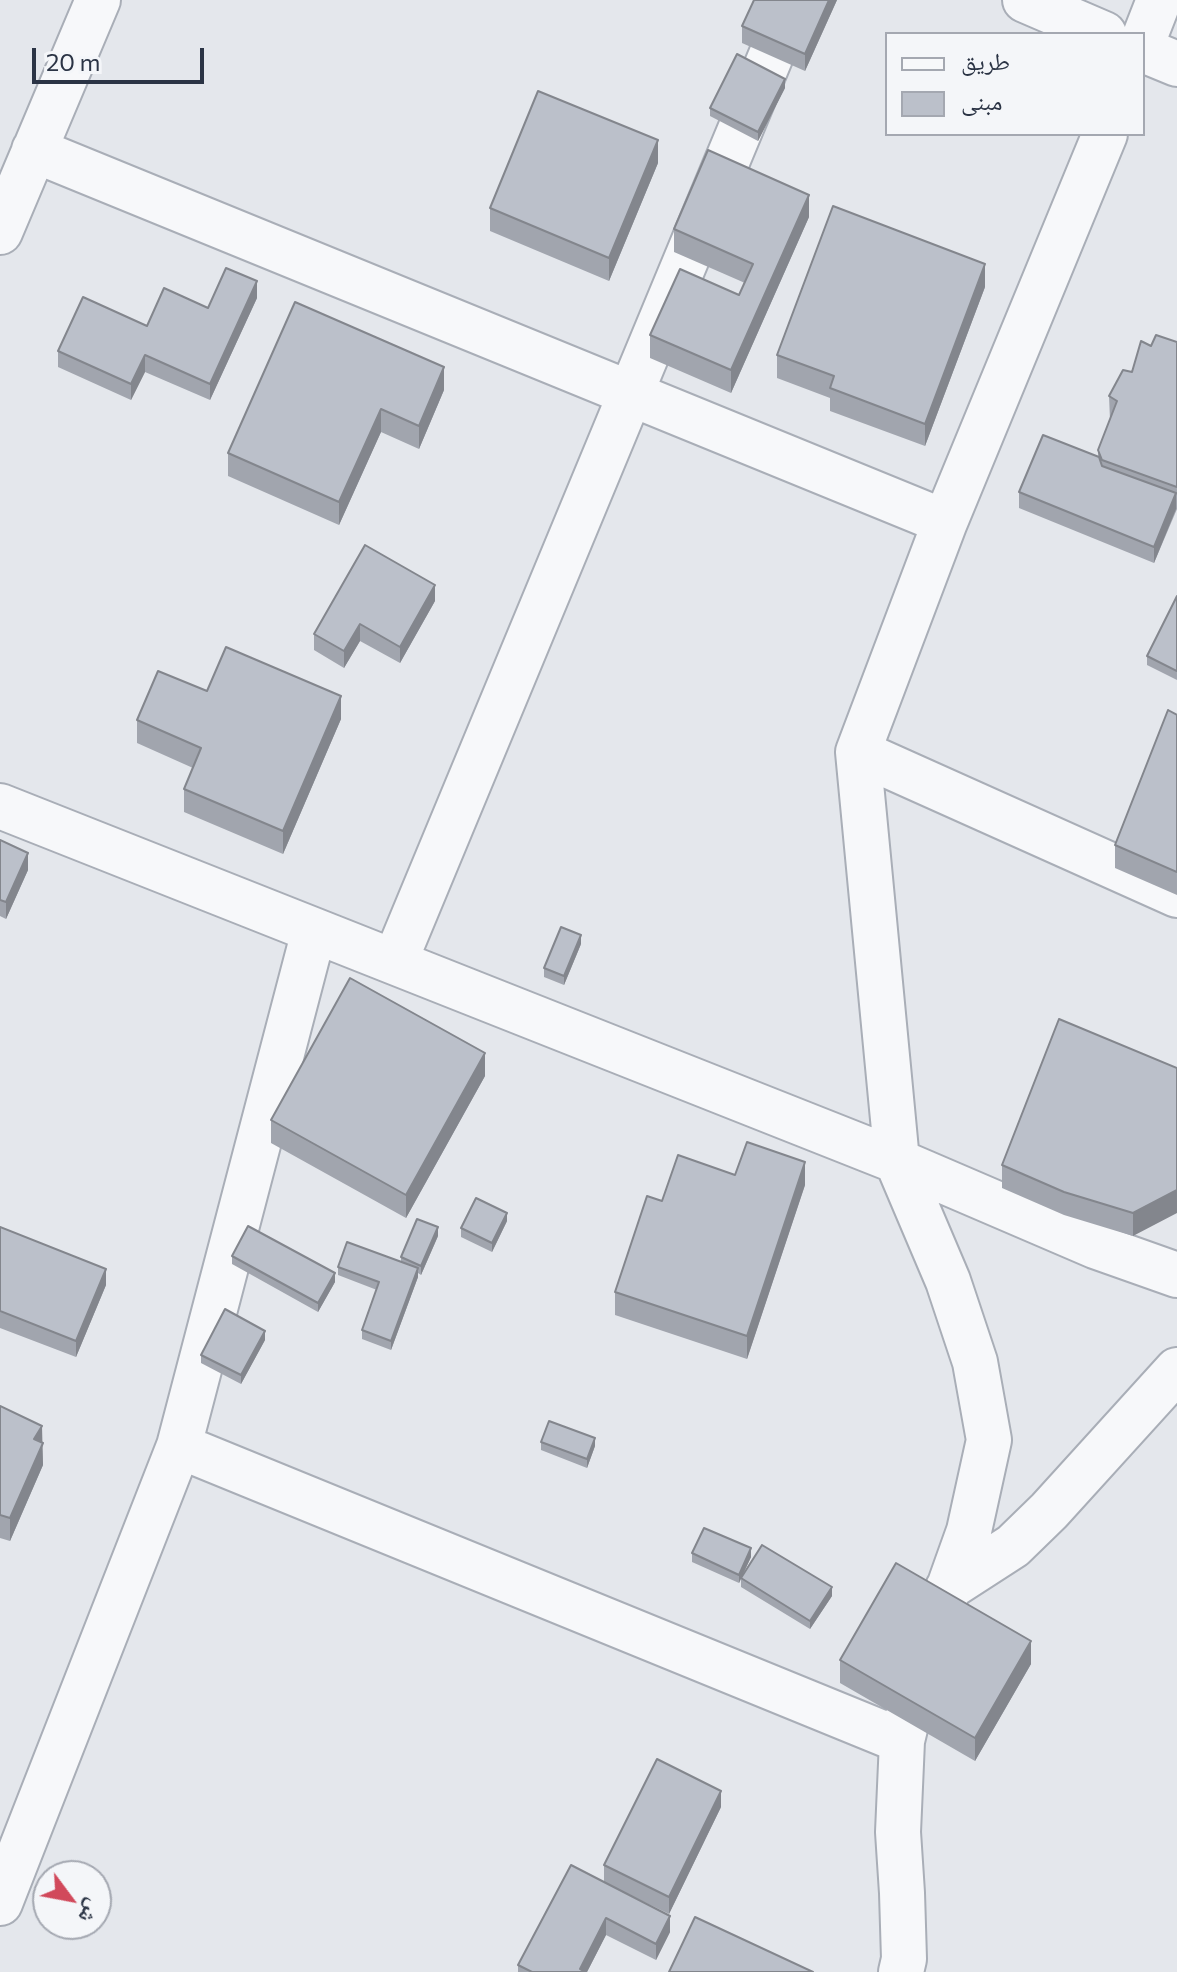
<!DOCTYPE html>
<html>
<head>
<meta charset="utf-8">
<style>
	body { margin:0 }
	#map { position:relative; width:1177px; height:1972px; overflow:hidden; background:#e4e7ec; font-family:Commissioner,"Noto Naskh Arabic",sans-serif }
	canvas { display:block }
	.legend { position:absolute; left:885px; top:32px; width:260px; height:104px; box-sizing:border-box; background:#f4f6f9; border:2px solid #a4a8b1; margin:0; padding:10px 14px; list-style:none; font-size:24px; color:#2b3445 }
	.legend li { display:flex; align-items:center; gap:16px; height:40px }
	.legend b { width:40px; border:2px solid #a4a8b1 }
	.north { position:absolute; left:32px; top:1860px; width:80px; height:80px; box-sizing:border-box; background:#f4f6f9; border:2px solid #a4a8b1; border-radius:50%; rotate:122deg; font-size:22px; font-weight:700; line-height:32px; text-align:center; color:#2b3445 }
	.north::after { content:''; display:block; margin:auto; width:28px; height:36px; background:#d1495b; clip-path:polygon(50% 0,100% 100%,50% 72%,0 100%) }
	.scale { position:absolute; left:32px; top:48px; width:172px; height:36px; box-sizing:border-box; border:4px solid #2b3445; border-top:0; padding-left:10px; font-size:24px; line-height:28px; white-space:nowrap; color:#2b3445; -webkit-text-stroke:6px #f4f6f9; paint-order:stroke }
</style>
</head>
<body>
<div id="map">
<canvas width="1177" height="1972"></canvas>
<ul class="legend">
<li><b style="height:10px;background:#f7f8fa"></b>طريق</li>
<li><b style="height:22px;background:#bbc0ca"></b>مبنى</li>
</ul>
<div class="north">ش</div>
<div class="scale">20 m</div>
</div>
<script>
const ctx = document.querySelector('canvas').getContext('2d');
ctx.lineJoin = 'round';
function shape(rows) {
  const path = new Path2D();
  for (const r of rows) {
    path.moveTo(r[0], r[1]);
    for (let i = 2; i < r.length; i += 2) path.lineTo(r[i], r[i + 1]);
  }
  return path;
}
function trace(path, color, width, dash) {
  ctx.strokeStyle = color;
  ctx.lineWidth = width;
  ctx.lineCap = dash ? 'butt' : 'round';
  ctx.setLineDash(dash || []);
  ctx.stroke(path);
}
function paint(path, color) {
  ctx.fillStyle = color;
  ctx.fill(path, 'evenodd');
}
const minor = shape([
	[1025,0,1104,34],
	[1143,41,1159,0],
	[1143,50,1177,64],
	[34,150,945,522],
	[0,232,98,0],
	[858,752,1177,895],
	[0,806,897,1161,1095,1246,1177,1275],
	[395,961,794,0],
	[179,1446,902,1741],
	[948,1588,1013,1546,1049,1511,1177,1370],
	[0,1903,179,1446,314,931],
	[901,1972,904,1959,902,1893,898,1832,902,1741,918,1674,969,1531,989,1440,975,1362,948,1281,897,1161,858,752,945,522,1105,134]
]);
const wall = shape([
	[754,0,837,0,805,71,742,43,742,26],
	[785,88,758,141,710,116,710,108],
	[658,163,609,281,490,231,490,208],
	[809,217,731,393,650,358,650,335,739,295,745,283,674,252,674,229],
	[985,287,925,446,830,411,830,398,777,378,777,355],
	[257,298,210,400,145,372,131,400,58,367,58,351,208,308],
	[1177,342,1177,509,1154,563,1019,508,1019,492,1098,457,1098,450,1110,420,1109,396,1132,372,1151,346],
	[444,390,419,449,381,432,339,525,228,476,228,453],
	[1177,596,1177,680,1147,665,1147,656],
	[435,601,400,663,360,641,344,668,314,650,314,634],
	[207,691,341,719,283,854,184,812,184,789,193,768,137,743,137,720],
	[1177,715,1177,895,1115,868,1115,845],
	[0,840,28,870,6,919,0,916],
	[581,944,564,985,544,977,544,968],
	[1177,1068,1133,1236,1064,1215,1002,1188,1002,1165],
	[485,1076,406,1218,271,1143,271,1120],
	[805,1185,747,1359,615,1315,615,1292,662,1201],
	[507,1221,492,1252,461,1237,461,1228],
	[0,1227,106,1285,76,1357,0,1328],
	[438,1236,421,1275,418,1273,418,1277,391,1350,362,1339,362,1330,377,1290,338,1275,338,1267,401,1262,401,1257],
	[232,1256,335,1282,318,1312,232,1264],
	[265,1340,241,1384,201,1363,201,1355],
	[0,1406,42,1442,43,1465,10,1541,0,1538],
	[541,1442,595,1446,587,1468,541,1450],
	[692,1553,751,1557,741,1578,832,1596,810,1629,741,1587,741,1579,739,1583,692,1562],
	[840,1660,1031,1664,975,1761,840,1683],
	[721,1807,669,1914,604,1882,604,1865],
	[571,1865,670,1932,656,1960,606,1935,587,1972,518,1972,518,1965]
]);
const shadedWall = shape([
	[829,0,837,0,805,71,805,54],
	[785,79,785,88,758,141,758,132],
	[658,140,658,163,609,281,609,258],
	[809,195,809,217,731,393,731,370],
	[985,264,985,287,925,446,925,424],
	[257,281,257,298,210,400,210,384],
	[145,355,145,372,131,400,131,384],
	[444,367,444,390,419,449,419,426],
	[381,409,381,432,339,525,339,502],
	[1176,493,1176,509,1154,563,1154,547],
	[435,585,435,601,400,663,400,647],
	[360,624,360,641,344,668,344,651],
	[341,696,341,719,283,854,283,831],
	[28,853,28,870,6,919,6,902],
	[581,935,581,944,564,985,564,976],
	[485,1053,485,1076,406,1218,406,1195],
	[805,1162,805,1185,747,1359,747,1336],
	[1177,1190,1177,1213,1133,1236,1133,1213],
	[507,1213,507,1221,492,1252,492,1243],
	[438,1227,438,1236,421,1275,421,1266],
	[418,1268,418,1277,391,1350,391,1341],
	[106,1269,106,1285,76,1357,76,1341],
	[335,1273,335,1282,318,1312,318,1303],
	[265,1331,265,1340,241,1384,241,1375],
	[42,1426,43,1465,10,1541,10,1518,34,1439],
	[595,1438,595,1446,587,1468,587,1459],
	[751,1548,751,1557,739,1583,739,1575],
	[832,1587,832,1596,810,1629,810,1621],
	[1031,1641,1031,1664,975,1761,975,1738],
	[721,1791,721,1807,669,1914,669,1897],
	[670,1916,670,1932,656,1960,656,1944],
	[606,1918,606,1935,587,1972,580,1972,580,1969]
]);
const building = shape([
	[754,0,829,0,805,54,742,26,754,0],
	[737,54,785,79,758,132,710,108,737,54],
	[538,91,658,140,609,258,490,208,538,91],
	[708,150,809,195,731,370,650,335,680,269,739,295,753,264,674,229,708,150],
	[833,206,985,264,925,424,830,388,834,376,777,355,833,206],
	[226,268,257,281,210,384,145,355,131,384,58,351,83,297,147,326,164,288,208,308,226,268],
	[295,302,444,367,419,426,381,409,339,502,228,453,295,302],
	[1156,335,1177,342,1177,487,1102,460,1098,450,1117,401,1109,396,1123,370,1132,372,1141,341,1151,346,1156,335],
	[1043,435,1099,457,1102,466,1176,493,1154,547,1019,492,1043,435],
	[365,545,435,585,400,647,360,624,344,651,314,634,365,545],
	[1177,596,1177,671,1147,656,1177,596],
	[226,647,341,696,283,831,184,789,201,748,137,720,158,671,207,691,226,647],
	[1168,710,1177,715,1177,872,1115,845,1168,710],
	[0,840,28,853,6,902,0,900,0,840],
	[561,927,581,935,564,976,544,968,561,927],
	[350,978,485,1053,406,1195,271,1120,350,978],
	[1059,1019,1177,1068,1177,1190,1133,1213,1064,1192,1002,1165,1059,1019],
	[747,1142,805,1162,747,1336,615,1292,647,1196,662,1201,678,1155,735,1175,747,1142],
	[476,1198,507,1213,492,1243,461,1228,476,1198],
	[417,1219,438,1227,421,1266,401,1257,417,1219],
	[248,1226,335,1273,318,1303,232,1256,248,1226],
	[0,1227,106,1269,76,1341,0,1311,0,1227],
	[347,1242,418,1268,391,1341,362,1330,379,1282,338,1267,347,1242],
	[225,1309,265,1331,241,1375,201,1355,225,1309],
	[0,1406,42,1426,34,1439,43,1443,10,1518,0,1515,0,1406],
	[549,1421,595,1438,587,1459,541,1442,549,1421],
	[704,1528,751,1548,739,1575,692,1553,704,1528],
	[762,1545,832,1587,810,1621,741,1578,762,1545],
	[896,1563,1031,1641,975,1738,840,1660,896,1563],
	[657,1759,721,1791,669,1897,604,1865,657,1759],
	[571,1865,670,1916,656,1944,606,1918,580,1969,585,1972,532,1972,518,1965,571,1865],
	[695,1917,813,1972,669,1972,695,1917]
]);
trace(minor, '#a9aeb7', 48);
trace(minor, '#f7f8fa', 44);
paint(wall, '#a1a5ae');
paint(shadedWall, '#83868d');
paint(building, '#bbc0ca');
trace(building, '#83868d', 2);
</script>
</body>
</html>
